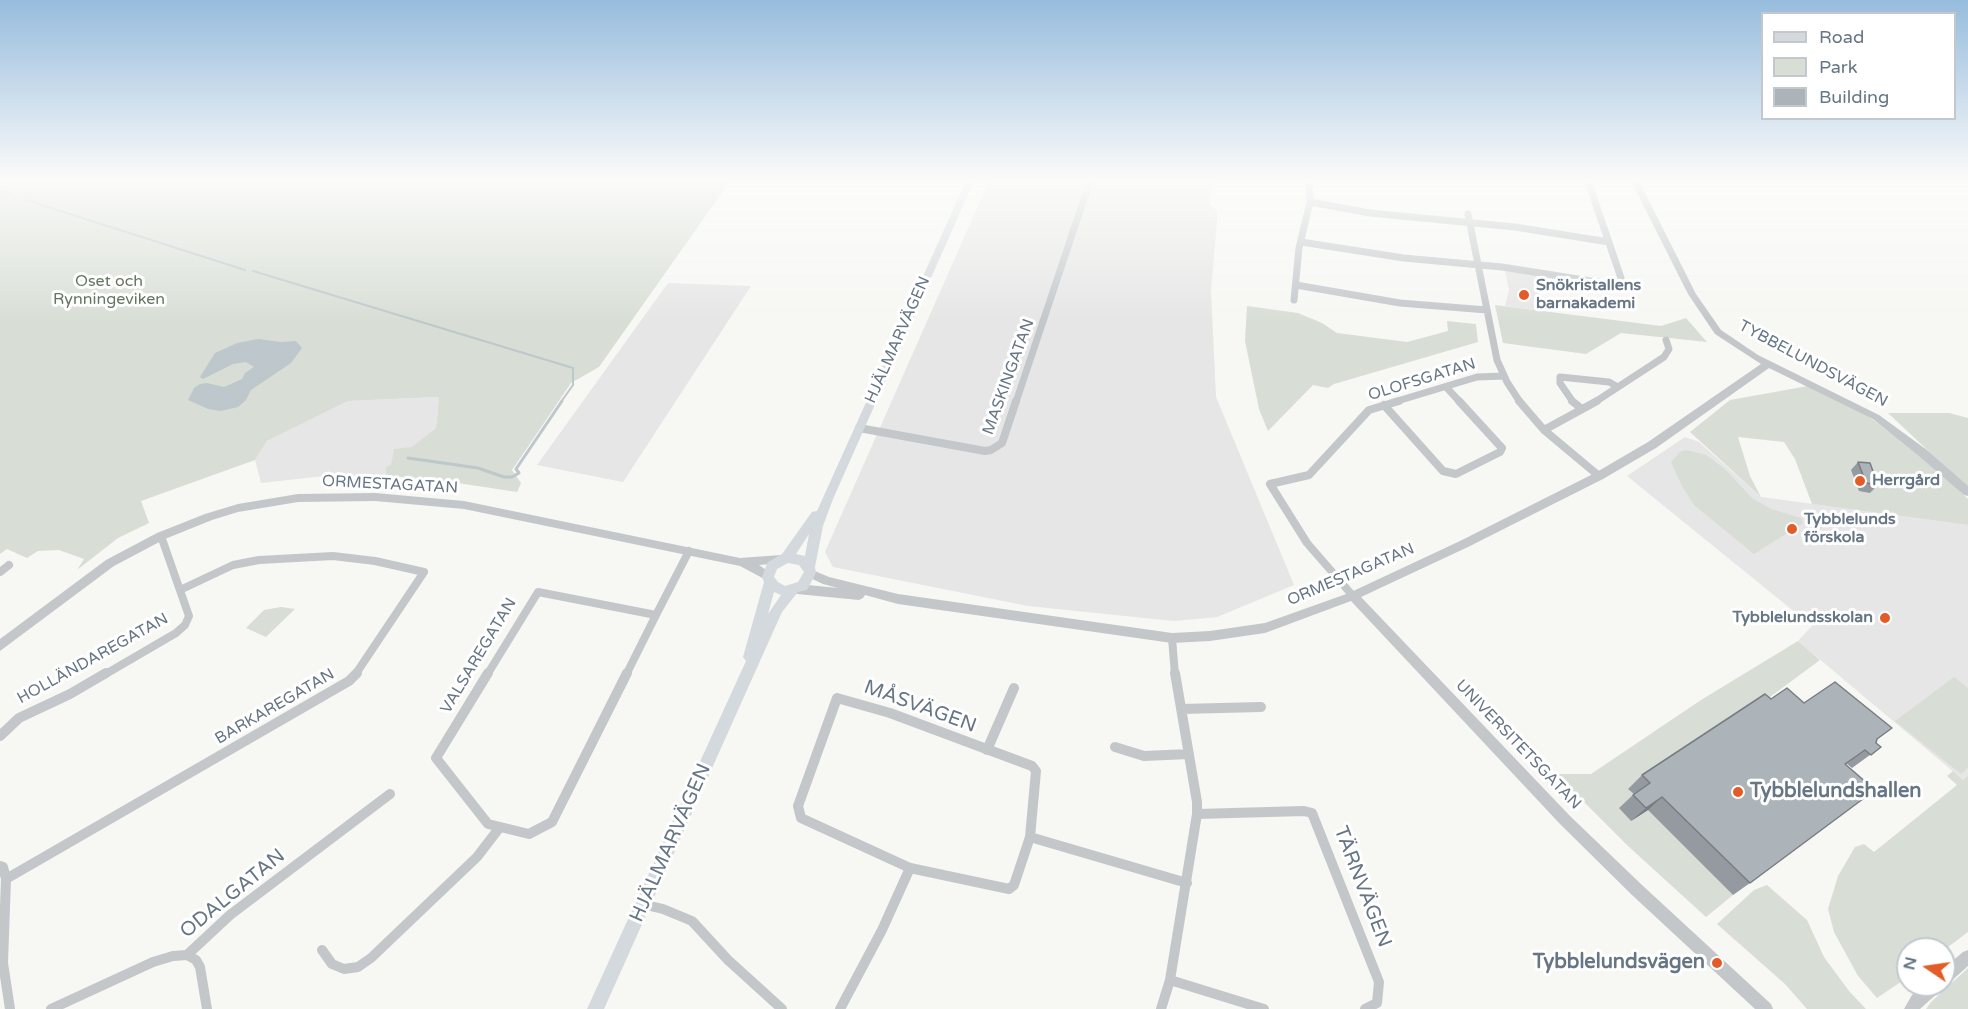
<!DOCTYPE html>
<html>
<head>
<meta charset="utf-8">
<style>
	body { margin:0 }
	#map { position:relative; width:1968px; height:1009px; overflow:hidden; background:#f7f7f4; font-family:"Varela Round",sans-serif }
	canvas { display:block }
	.legend { position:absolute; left:1761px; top:12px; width:195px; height:108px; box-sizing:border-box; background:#fff; border:2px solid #c2c8ce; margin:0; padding:8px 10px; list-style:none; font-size:18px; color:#667685 }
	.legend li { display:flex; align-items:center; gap:12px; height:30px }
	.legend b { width:30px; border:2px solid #c2c8ce }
	.north { position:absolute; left:1896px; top:937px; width:60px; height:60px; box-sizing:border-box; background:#fff; border:2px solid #c2c8ce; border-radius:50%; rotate:283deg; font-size:16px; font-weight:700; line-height:24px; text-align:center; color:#667685 }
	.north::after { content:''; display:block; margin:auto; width:21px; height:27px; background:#e35c28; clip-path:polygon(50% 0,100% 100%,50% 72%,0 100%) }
</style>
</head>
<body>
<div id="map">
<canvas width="1968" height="1009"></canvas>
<ul class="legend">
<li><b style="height:8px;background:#d4d9dd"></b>Road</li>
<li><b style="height:16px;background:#d8ded5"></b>Park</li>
<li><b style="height:16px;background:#acb3b9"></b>Building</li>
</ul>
<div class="north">N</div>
</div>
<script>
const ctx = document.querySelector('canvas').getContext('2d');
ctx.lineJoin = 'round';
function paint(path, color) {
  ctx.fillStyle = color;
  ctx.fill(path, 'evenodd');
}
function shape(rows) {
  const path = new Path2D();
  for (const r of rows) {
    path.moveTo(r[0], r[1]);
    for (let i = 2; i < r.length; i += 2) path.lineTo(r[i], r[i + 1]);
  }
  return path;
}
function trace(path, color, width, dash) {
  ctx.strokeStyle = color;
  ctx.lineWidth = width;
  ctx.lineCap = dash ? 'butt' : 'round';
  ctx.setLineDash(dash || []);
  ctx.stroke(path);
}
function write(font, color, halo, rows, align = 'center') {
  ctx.font = font + ' "Varela Round",sans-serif';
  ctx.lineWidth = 6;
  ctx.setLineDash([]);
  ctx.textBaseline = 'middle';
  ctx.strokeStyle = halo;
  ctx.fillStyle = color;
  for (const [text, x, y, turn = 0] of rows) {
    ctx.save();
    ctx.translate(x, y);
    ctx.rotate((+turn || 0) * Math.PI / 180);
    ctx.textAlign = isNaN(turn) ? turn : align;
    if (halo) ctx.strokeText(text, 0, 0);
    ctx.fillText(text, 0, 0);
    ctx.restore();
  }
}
const built = shape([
	[989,181,1213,181,1209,203,1218,212,1211,290,1216,397,1294,585,1217,617,1174,621,1028,606,833,567,825,552],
	[1505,271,1536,275,1543,311,1505,306,1509,290],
	[668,283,751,286,623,482,537,465],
	[439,397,436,428,391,466,386,467,386,476,324,476,261,483,255,460,267,441,348,401],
	[1685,437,1699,442,1761,497,1968,525,1968,784,1798,641,1812,626,1627,476]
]);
const green = shape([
	[0,181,730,181,599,367,571,383,546,420,512,470,521,483,517,492,438,480,386,476,386,467,391,465,394,449,412,447,436,428,439,397,348,401,267,441,255,460,141,501,149,523,118,538,77,570,84,559,59,550,38,551,27,558,7,549,0,554],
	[1495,305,1661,326,1686,318,1707,342,1621,333,1586,354,1503,343],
	[1247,306,1298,313,1322,323,1337,333,1407,342,1448,331,1447,321,1476,324,1478,342,1334,384,1328,388,1313,385,1268,431,1259,409,1245,341],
	[1808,386,1868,416,1931,463,1968,499,1968,525,1812,504,1795,459,1784,442,1738,437,1750,476,1761,497,1690,432,1730,400],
	[1888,413,1949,413,1968,418,1968,488],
	[1686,450,1706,455,1725,469,1752,498,1771,509,1801,518,1803,523,1754,554,1694,505,1682,486,1671,462,1680,452],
	[281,607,295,609,266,637,246,628,264,610],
	[1798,641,1820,660,1636,796,1733,895,1706,917,1628,846,1556,774,1591,774,1701,700],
	[1954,677,1968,688,1968,768,1961,774,1895,721],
	[1953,771,1963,780,1968,776,1968,932,1944,950,1908,949,1908,977,1877,998,1858,976,1834,932,1828,909,1838,876,1855,847,1864,844,1874,852,1957,785,1947,776],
	[1767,885,1807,920,1824,957,1849,991,1866,1009,1807,1009,1785,984,1717,924,1754,890],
	[1968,968,1968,1009,1926,1009,1931,1002]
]);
const water = shape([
	[258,339,281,342,296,341,302,348,291,363,251,390,246,400,238,407,221,411,208,409,188,400,194,388,200,384,207,383,224,387,242,379,245,373,254,367,246,362,233,364,203,379,200,377,215,353,237,343]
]);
const streamFar1 = shape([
	[0,191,12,194],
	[26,200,245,270],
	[253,271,573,368,573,385,561,402]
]);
const stream = shape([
	[408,458,478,468,504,477,512,477,519,473,516,469,562,401]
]);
const minorFar2 = shape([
	[1310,202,1370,213,1515,227,1609,242],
	[1468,214,1497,360,1507,382,1520,402],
	[1301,242,1404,258,1502,267,1616,285,1621,282,1621,278,1589,184],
	[1296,285,1400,303,1487,310],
	[1294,300,1299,248,1310,202,1309,181],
	[1446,387,1460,402],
	[1016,402,1090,181],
	[1394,402,1477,377,1504,376],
	[1573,402,1560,383,1560,377,1609,382,1618,387],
	[1595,402,1664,357,1669,349,1666,340]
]);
const minorFar1 = shape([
	[1519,401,1544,430,1599,476],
	[1572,401,1582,409],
	[1384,405,1443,471,1456,474,1500,452,1502,448,1459,401],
	[859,428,985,451,991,450,1002,443,1016,401],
	[1544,430,1597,401],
	[0,572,9,565],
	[180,590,233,565,259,560,333,556,375,561,424,572,355,675],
	[1353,596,1307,543,1270,484,1309,475,1369,410,1399,401],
	[656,615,689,551],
	[1172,638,1175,675],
	[104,675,176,633,185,625,189,616,161,536],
	[487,675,538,592,656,615],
	[626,675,656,615]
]);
const minor = shape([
	[488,673,436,758,488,824,529,834,552,822,627,673],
	[837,698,890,713,1032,766,1036,771,1030,837,1014,885,1009,889,910,868,801,818,798,806,837,698],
	[1181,709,1261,707],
	[0,736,19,718,70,694,106,673],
	[1115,747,1144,756,1189,754],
	[987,750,1014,688],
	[1197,814,1304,811,1312,813,1379,982,1377,1003,1365,1009],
	[1030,837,1187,883],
	[0,866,3,867,6,879,3,963,10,1009],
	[6,879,349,681,357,673],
	[642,904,663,909,692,921,728,960,782,1009],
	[322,950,332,964,344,969,358,967,371,958,477,857,500,827],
	[187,955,196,960,200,967,207,1009],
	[1170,980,1264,1009],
	[51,1009,153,962,173,956,187,955,230,915,390,794],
	[840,1009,882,930,910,868],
	[1161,1009,1170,980,1197,814,1197,802,1175,673]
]);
const tertiary = shape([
	[1631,181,1639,181,1696,294,1721,330,1758,355,1879,415,1927,450,1968,486,1968,496,1964,495,1919,456,1873,419,1769,368,1656,448,1603,479,1468,547,1361,597,1570,816,1642,885,1771,1004,1773,1009,1755,1009,1632,895,1560,824,1351,601,1265,633,1210,641,1172,643,898,604,865,595,863,598,859,600,797,594,793,592,791,589,793,586,797,584,838,588,823,584,806,576,804,573,806,570,810,569,829,577,898,594,1172,633,1210,631,1265,623,1349,593,1460,541,1595,473,1648,442,1761,364,1715,334,1688,294,1631,181],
	[375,493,464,501,740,558,781,555,785,556,786,559,785,562,781,563,759,565,772,574,774,577,772,580,768,581,740,566,464,509,375,501,298,502,238,512,212,520,165,539,114,566,0,651,0,639,106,560,157,533,205,514,238,504,298,494,375,493],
	[1968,950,1968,966,1949,983,1944,985,1944,968,1963,952,1968,950],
	[1924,985,1943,985,1941,990,1920,1009,1904,1009,1912,995,1924,985]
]);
const secondary = shape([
	[966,181,974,181,833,499,823,526,815,567,816,573,807,590,798,592,782,612,604,1009,587,1009,746,661,743,657,764,582,762,577,766,566,768,562,782,554,812,512,817,511,966,181],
	[809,534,805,556,796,554,809,534],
	[788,563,799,565,804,572,798,582,785,586,778,582,774,577,777,569,788,563],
	[774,592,781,595,768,614,774,592]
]);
const wall = shape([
	[1858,462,1878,485,1870,493,1859,491,1851,470],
	[1771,699,1804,703,1877,740,1876,743,1881,747,1852,768,1847,764,1845,765,1750,883,1733,895,1648,810,1631,821,1619,808,1634,794,1628,789,1642,775]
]);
const shadedWall = shape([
	[1662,797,1648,810,1631,821,1646,808]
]);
const building = shape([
	[1858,462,1870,463,1878,485,1866,483,1858,462],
	[1835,682,1892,728,1877,739,1876,743,1881,747,1871,755,1865,750,1845,764,1875,790,1750,883,1662,797,1646,808,1633,795,1650,783,1642,775,1765,694,1771,699,1787,688,1804,703,1835,682]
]);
const markers = [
	[1524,295,6,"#e35c28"],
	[1860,481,6,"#e35c28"],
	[1792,529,6,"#e35c28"],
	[1885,618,6,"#e35c28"],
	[1738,792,6,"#e35c28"],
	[1717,963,6,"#e35c28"]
];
const parkNames = [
	["Oset och",109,282],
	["Rynningeviken",109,300]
];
const poiNames = [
	["Snökristallens",1536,286],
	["barnakademi",1536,304],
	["Herrgård",1872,481],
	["Tybblelunds",1804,520],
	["förskola",1804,538],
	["Tybblelundsskolan",1873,618,"right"]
];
const streetNames = [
	["HJÄLMARVÄGEN",898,340,-66],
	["TYBBELUNDSVÄGEN",1813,364,28],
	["MASKINGATAN",1009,377,-70],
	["OLOFSGATAN",1422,380,-17],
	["ORMESTAGATAN",390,485,3],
	["ORMESTAGATAN",1351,575,-23],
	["VALSAREGATAN",479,656,-59],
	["HOLLÄNDAREGATAN",93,659,-29],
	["BARKAREGATAN",275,707,-30],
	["UNIVERSITETSGATAN",1518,745,46]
];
const nearStreetnames = [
	["MÅSVÄGEN",920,707,20],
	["HJÄLMARVÄGEN",671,843,-66],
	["TÄRNVÄGEN",1362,887,69],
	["ODALGATAN",233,894,-39]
];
const nearPoinames = [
	["Tybblelundshallen",1750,792],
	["Tybblelundsvägen",1705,963,"right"]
];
paint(built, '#e5e6e5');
paint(green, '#d8ded5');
paint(water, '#bdc7cc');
trace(streamFar1, '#bdc7cc', 2);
trace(stream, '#bdc7cc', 3);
trace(minorFar2, '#c3c7ca', 7);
trace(minorFar1, '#c3c7ca', 8);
trace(minor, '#c3c7ca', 10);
paint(tertiary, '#c3c7ca');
paint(secondary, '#d4d9dd');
paint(wall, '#949a9f');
paint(shadedWall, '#787d82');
paint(building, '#acb3b9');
trace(building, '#787d82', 1.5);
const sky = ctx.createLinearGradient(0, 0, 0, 322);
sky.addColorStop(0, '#97bcdd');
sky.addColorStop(0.56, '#fbfbfa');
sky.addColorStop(1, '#fbfbfa00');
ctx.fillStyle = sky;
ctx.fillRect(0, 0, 1968, 322);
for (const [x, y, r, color] of markers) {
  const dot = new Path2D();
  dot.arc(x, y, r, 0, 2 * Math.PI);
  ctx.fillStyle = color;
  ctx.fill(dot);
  trace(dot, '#fff', 2);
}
write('16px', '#657761', '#fff', parkNames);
write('bold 16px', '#667685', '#fff', poiNames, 'left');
write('16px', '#667685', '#fff', streetNames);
write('20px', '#667685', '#fff', nearStreetnames);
write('bold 20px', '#667685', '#fff', nearPoinames, 'left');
</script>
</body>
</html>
